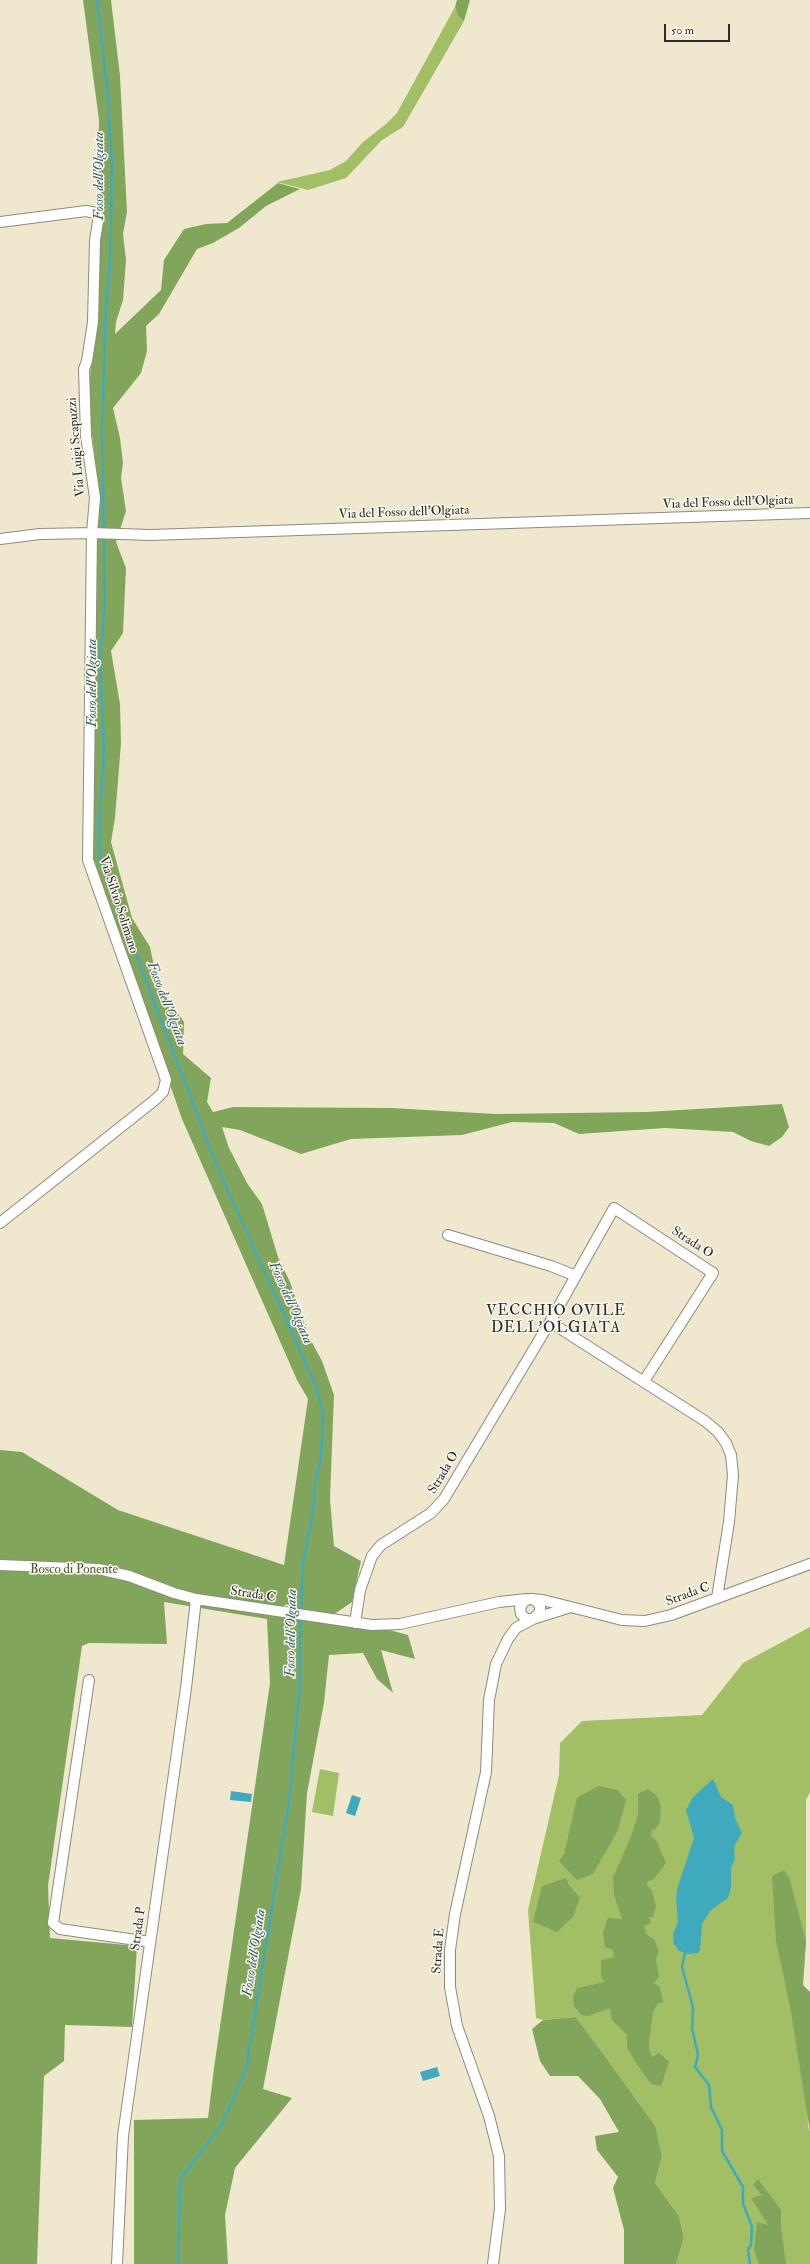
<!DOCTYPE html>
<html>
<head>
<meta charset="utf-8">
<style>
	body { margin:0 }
	#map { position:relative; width:810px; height:2264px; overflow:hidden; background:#f0e8ce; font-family:"IM FELL Double Pica",serif }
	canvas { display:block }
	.scale { position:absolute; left:664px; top:24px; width:66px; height:18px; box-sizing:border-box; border:2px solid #2b2b2b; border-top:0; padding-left:5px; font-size:12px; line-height:14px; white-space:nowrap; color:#2b2b2b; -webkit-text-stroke:3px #fbf7ec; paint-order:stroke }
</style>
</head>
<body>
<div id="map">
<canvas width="810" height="2264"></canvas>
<div class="scale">50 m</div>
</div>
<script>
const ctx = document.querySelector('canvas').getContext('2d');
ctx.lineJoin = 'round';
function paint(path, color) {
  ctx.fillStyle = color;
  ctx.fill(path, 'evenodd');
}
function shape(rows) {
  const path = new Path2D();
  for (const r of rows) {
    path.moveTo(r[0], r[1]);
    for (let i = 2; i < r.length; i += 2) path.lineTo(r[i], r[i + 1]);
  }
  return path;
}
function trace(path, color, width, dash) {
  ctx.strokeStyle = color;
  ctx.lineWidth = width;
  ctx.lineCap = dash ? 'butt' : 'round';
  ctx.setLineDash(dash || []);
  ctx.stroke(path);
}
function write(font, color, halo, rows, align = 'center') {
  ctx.font = font + ' "IM FELL Double Pica",serif';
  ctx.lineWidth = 3;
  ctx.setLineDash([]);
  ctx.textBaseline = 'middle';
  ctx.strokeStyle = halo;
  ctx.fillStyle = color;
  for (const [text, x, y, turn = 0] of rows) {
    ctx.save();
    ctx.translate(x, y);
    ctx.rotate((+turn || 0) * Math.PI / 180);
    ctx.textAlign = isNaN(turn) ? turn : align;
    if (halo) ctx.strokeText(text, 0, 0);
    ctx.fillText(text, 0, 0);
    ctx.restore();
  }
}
const green = shape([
	[455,7,458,16,464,21,403,127,382,140,346,178,308,190,277,182,330,170,346,161,363,142,386,124,397,113],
	[810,1627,810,1792,806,1800,806,1941,803,1981,808,2126,810,2132,810,2264,676,2264,684,2238,679,2216,655,2183,662,2157,614,2071,576,2017,543,2020,536,2018,528,1910,559,1775,560,1743,582,1721,702,1715,743,1663],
	[320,1769,339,1773,333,1816,312,1812]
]);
const forest = shape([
	[83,0,111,0,120,76,127,212,123,234,126,260,123,300,116,322,115,334,161,290,164,260,184,229,206,224,227,223,278,183,300,189,266,206,239,228,213,243,197,249,159,314,146,326,147,351,141,373,113,408,120,438,123,463,121,478,126,511,116,542,126,568,123,633,111,651,120,704,121,743,115,818,111,842,132,918,150,947,158,985,184,1022,183,1054,211,1078,207,1102,213,1112,233,1107,392,1108,495,1114,646,1112,782,1104,789,1127,782,1137,769,1146,751,1141,733,1132,665,1128,579,1134,554,1123,512,1122,462,1135,351,1139,301,1154,240,1130,222,1127,229,1148,247,1183,262,1204,278,1257,290,1282,309,1337,322,1361,334,1395,330,1499,334,1546,361,1561,352,1602,333,1615,408,1635,415,1659,381,1650,393,1693,377,1679,363,1653,329,1655,324,1703,307,1793,301,1889,263,2089,292,2098,235,2168,225,2215,228,2264,134,2264,134,2120,208,2118,214,2068,270,1683,267,1619,164,1602,167,1644,89,1643,82,1646,48,1886,50,1938,137,1946,132,2027,65,2025,64,2061,44,2076,37,2264,0,2264,0,1450,22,1452,118,1510,284,1565,308,1399,297,1380,182,1119,92,861,96,538,99,491,88,402,103,211,98,157,99,120],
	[457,0,470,0,464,21,458,16,455,7],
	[598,1786,618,1790,626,1800,618,1830,593,1874,577,1880,559,1861,564,1854,577,1798],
	[648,1789,657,1796,661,1807,660,1822,655,1830,652,1829,651,1836,656,1840,666,1863,653,1880,648,1881,647,1885,652,1891,656,1906,653,1917,649,1917,651,1923,644,1926,647,1935,654,1939,659,1952,656,1959,659,1977,654,1983,660,1987,663,2002,657,2004,653,2013,649,2041,649,2049,652,2057,659,2053,669,2062,661,2086,651,2084,636,2063,627,2047,627,2035,612,2020,610,2008,588,2016,581,2015,574,2006,573,1997,577,1988,605,1982,601,1976,601,1960,614,1957,613,1950,605,1947,603,1933,608,1918,622,1919,614,1895,613,1878,632,1834,638,1814,638,1794],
	[784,1870,789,1877,806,1941,803,1985,810,1992,810,2132,790,2006,776,1941,772,1876],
	[566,1878,569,1885,580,1898,573,1917,557,1932,533,1922,542,1886],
	[576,2017,655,2126,662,2157,655,2183,679,2216,684,2238,676,2264,624,2264,624,2230,613,2188,618,2177,597,2150,595,2136,619,2132,600,2099,578,2076,550,2076,540,2061,532,2029,543,2020],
	[758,2179,781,2210,781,2228,786,2264,759,2264,754,2250,757,2222,768,2225,751,2198,762,2195,753,2185]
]);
const water = shape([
	[713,1779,721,1797,733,1805,735,1818,742,1833,734,1847,735,1859,731,1868,731,1887,728,1898,711,1910,702,1924,700,1950,698,1953,688,1954,679,1951,674,1944,673,1934,678,1922,676,1898,677,1889,694,1838,686,1810,693,1797],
	[231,1791,252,1794,251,1802,230,1800],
	[352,1795,361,1798,355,1816,346,1813],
	[437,2067,440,2076,423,2081,420,2072]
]);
const stream = shape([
	[97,0,107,87,112,164,110,262,106,310,102,431,104,531],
	[104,536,105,603,100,659,104,751,99,827,100,860,217,1166,316,1386,323,1414,321,1459,315,1482,313,1513,303,1563,301,1613],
	[685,1953,682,1967,693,2007,692,2028,698,2055,695,2067,709,2085,711,2107,722,2130,722,2151,743,2187,743,2203,752,2227,751,2245,748,2250,750,2264],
	[178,2264,180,2179,222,2124,246,2069,289,1802,300,1684,300,1618]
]);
const minor = shape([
	[0,222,86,211,96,213,99,216,95,240,93,322,87,361,84,369,86,436,95,498,92,533,88,860,166,1080,163,1092,156,1099,0,1223],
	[0,539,40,534,92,533,150,535,810,513],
	[448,1235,551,1266,576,1276],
	[550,1322,705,1421,718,1432,726,1443,731,1455,733,1475,729,1522,717,1598],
	[0,1565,98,1569,129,1576,174,1593,196,1599,372,1625,400,1624,499,1602,527,1599],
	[533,1599,540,1605,540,1612,533,1619,526,1619,521,1614,520,1608,524,1601,530,1599,543,1600,622,1620,645,1621,671,1615,810,1564],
	[536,1618,571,1607],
	[355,1623,360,1590,372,1556,381,1545,431,1513,444,1499,550,1322,614,1208,713,1273,644,1381],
	[89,1680,53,1923,60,1929,150,1942],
	[117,2264,123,2136,186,1688,196,1599],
	[493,2264,500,2209,499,2156,489,2116,457,2026,450,1987,450,1950,455,1914,486,1772,489,1700,496,1664,508,1639,516,1628,533,1619]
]);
const streetNames = [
	["Via Luigi Scapuzzi",77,447,-95],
	["Via del Fosso dell'Olgiata",728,503,-2],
	["Via del Fosso dell'Olgiata",404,513,-2],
	["Via Silvio Solimano",118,905,72],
	["Strada O",692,1243,33],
	["Strada O",444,1473,-59],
	["Strada C",253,1595,9],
	["Strada C",688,1595,-20],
	["Strada P",139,1929,-82],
	["Strada E",439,1951,-86]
];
const parkNames = [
	["Bosco di Ponente",74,1570]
];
const waterNames = [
	["Fosso dell'Olgiata",100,176,-90],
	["Fosso dell’Olgiata",93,683,-90],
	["Fosso dell’Olgiata",166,1004,69],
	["Fosso dell’Olgiata",290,1303,66],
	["Fosso dell’Olgiata",292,1633,-89],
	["Fosso dell’Olgiata",255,1953,-81]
];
const quarterNames = [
	["VECCHIO OVILE",556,1312],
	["DELL'OLGIATA",556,1329]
];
paint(green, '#a2bf66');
paint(forest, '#81a65b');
paint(water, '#3faabe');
trace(stream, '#3faabe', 2.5);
trace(minor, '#8e8a7c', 12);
trace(minor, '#fff', 10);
write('13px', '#2b2b2b', '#fbf7ec', streetNames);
write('13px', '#4f573d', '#fbf7ec', parkNames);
write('italic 14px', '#335e66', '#fbf7ec', waterNames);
ctx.letterSpacing = '1px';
write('15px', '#2b2b2b', '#fbf7ec', quarterNames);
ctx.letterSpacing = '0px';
</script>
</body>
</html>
